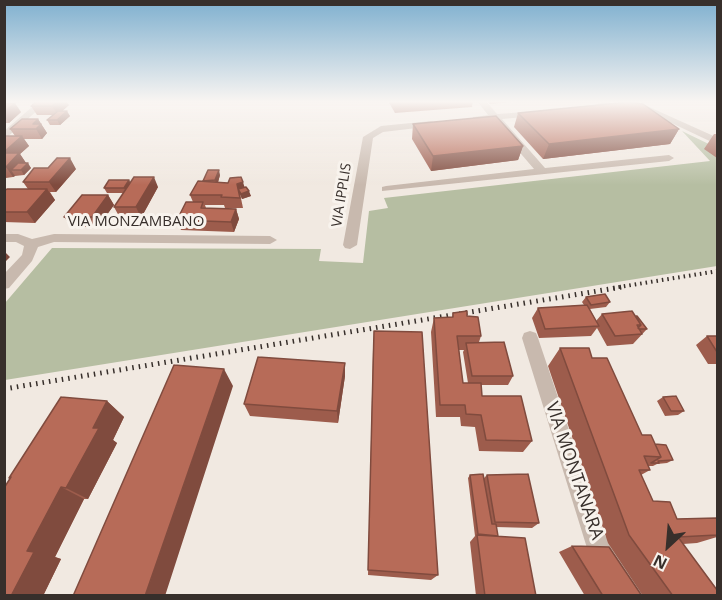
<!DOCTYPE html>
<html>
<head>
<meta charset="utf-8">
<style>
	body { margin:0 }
	#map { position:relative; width:722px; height:600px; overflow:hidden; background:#f1e9e1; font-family:"Open Sans",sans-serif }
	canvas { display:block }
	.frame { position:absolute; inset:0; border:6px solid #372f2b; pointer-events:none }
	.north { position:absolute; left:638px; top:516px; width:60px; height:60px; -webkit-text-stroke:4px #f8f3ed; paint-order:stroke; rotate:206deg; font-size:16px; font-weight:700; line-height:24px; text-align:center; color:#372f2b }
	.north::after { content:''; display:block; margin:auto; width:21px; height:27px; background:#372f2b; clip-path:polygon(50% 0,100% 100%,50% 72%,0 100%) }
</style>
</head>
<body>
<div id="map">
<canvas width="722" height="600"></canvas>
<div class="frame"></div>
<div class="north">N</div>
</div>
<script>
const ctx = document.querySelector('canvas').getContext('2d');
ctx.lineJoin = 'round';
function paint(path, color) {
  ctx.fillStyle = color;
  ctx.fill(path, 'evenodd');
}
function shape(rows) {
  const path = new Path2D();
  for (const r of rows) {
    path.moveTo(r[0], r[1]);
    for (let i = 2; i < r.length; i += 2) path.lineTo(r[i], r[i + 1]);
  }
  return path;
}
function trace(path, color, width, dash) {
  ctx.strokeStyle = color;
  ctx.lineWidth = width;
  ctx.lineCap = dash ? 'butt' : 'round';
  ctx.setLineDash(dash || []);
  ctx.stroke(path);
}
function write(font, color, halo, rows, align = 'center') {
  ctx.font = font + ' "Open Sans",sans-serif';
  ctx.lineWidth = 6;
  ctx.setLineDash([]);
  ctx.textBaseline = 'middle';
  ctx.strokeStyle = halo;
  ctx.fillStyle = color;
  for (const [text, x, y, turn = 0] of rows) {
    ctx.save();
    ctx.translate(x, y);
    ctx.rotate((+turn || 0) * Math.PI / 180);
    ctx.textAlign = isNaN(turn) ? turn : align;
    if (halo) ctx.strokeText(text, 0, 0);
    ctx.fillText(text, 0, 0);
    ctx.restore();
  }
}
const green = shape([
	[682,131,717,148,717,266,5,380,5,303,52,248,321,249,319,261,363,263,369,211,388,208,384,198,710,161]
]);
const minor = shape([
	[39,101,48,101,4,140,4,131,39,101],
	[477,101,486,101,497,114,539,111,539,115,536,116,502,119,545,168,669,155,674,158,669,161,382,191,382,187,386,186,534,169,492,120,473,121,473,117,488,115,477,101],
	[603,101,614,101,598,109,591,107,603,101],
	[431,121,434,122,434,126,383,132,373,138,357,245,350,249,345,248,343,245,363,137,381,126,431,121],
	[4,234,18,234,32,239,54,234,270,236,277,240,270,244,54,242,38,247,32,261,9,288,4,289,4,274,22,255,24,246,16,242,4,242,4,234],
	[530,331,536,333,538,338,604,534,645,596,618,596,587,548,522,338,524,333,530,331]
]);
const tertiary = shape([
	[625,101,636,101,718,138,718,145,625,101]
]);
const railFar1 = shape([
	[613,288,718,271]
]);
const rail = shape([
	[4,389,622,287]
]);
const wall = shape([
	[73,101,85,101,84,102,73,102],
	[388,101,473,101,472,107,395,113],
	[487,101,529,101,490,104],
	[4,103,21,112,9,123,4,123],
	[69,105,62,111,70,116,60,125,50,125,47,120,54,115,37,115,31,106],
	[518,113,679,129,670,144,543,159,514,127],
	[38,119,47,133,42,139,24,139,29,146,20,154,26,163,31,168,24,175,15,176,13,177,6,178,4,179,4,136,15,136,10,129],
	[413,124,523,146,518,160,431,171,412,139],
	[714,134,717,134,717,158,704,149],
	[76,169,56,192,50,192,55,200,35,223,4,222,4,191,28,189,23,182],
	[220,175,218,182,245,187,251,196,242,199,240,194,243,208,225,208,224,205,205,205,206,208,236,209,239,219,234,232,181,230,177,220,193,202,190,195,203,181],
	[130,182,158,187,141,218,120,218,114,207,124,193,107,193,104,188],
	[108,195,114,205,98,227,72,227,64,217],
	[586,297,610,302,606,307,590,309,596,321,602,314,636,316,647,329,633,344,607,346,597,328,591,336,539,338,532,318,538,308,584,305,582,302],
	[453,313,467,316,481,336,479,342,513,376,508,385,481,385,482,396,532,441,523,452,479,451,475,427,461,426,460,417,436,417,431,332,434,318,452,317],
	[459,350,464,350,463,352,468,383,463,383],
	[707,336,717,336,717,364,708,364,696,345],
	[560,348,592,358,642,435,655,444,673,460,667,463,657,464,653,466,648,466,650,470,641,475,653,501,677,519,717,518,717,537,697,543,683,544,716,588,717,588,717,596,643,596,608,543,548,366],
	[373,349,438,575,431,580,368,575],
	[345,363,345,376,338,423,250,416,244,404],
	[663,397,684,411,678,415,665,416,657,401],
	[107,401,124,417,113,440,117,443,88,499,84,499,55,557,61,559,43,596,10,478,9,478],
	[470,475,484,478,487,475,539,523,532,528,496,527,498,536,536,596,476,596,470,542,475,536,468,478],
	[572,546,642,596,585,596,559,552]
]);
const shadedWall = shape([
	[58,101,66,101,69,105,58,115,52,106],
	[15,103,21,112,9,123,4,116,4,112],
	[67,111,70,116,60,125,57,120],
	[38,119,47,133,42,139,33,124],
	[679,129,670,144,543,159,549,144],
	[22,136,29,146,20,154,26,163,11,170,15,176,13,177,6,167,4,152],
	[523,146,518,160,431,171,433,156],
	[70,158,76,169,56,192,49,182],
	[28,163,31,168,24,175,21,170],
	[219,170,220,175,217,186,215,180],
	[154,177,158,187,141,218,136,207],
	[129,180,132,185,127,193,124,188],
	[243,182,246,192,249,191,251,196,242,199,238,189,243,208,237,184],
	[47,189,55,200,35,223,27,212],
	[108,195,114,205,98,227,92,217],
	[236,209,239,219,234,232,231,222],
	[4,251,10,257,4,263],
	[345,363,345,376,338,423,337,411],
	[224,369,233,386,165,596,145,596],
	[107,401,124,417,113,440,117,443,88,499,66,488,93,428],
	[61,487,84,499,55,557,61,559,43,596,11,596,27,551]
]);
const building = shape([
	[37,101,58,101,52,106,31,106,37,101],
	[628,102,643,104,679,129,549,144,518,113,628,102],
	[4,103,15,103,4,112,4,103],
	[58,111,67,111,57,120,47,120,58,111],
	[496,116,523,146,433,156,413,124,496,116],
	[22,119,38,119,33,124,41,124,36,129,10,129,22,119],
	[4,136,22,136,4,152,4,136],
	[6,153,19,153,6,167,4,167,4,155,6,153],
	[57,158,70,158,49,182,23,182,34,168,48,168,57,158],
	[18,163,28,163,21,170,11,170,18,163],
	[208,170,219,170,215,180,203,181,208,170],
	[134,177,154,177,136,207,114,207,134,177],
	[241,177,243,182,237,184,240,198,221,197,222,195,190,195,198,181,228,183,230,178,241,177],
	[109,180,129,180,124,188,104,188,109,180],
	[246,187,249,191,241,194,238,189,246,187],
	[7,189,47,189,27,212,4,212,4,191,7,189],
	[82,195,108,195,92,217,64,217,82,195],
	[186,202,203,202,201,208,236,209,231,222,177,220,186,202],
	[605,294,610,302,591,305,586,297,605,294],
	[587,305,599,326,545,329,538,308,587,305],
	[467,311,467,316,478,317,481,336,457,336,463,383,481,383,482,396,521,396,532,441,486,440,481,415,466,414,465,405,440,405,434,318,453,317,453,313,467,311],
	[632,311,641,325,637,325,642,334,615,336,602,314,632,311],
	[636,316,637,316,647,329,639,329,638,328,641,325,636,316],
	[374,331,422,332,438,575,368,570,374,331],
	[707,336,717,336,717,352,707,336],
	[504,342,513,376,472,376,466,343,504,342],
	[560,348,589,348,592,358,607,358,642,435,651,435,661,457,644,456,650,470,639,470,653,501,670,502,677,519,717,518,717,535,678,537,717,590,717,593,716,596,673,596,629,535,560,348],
	[258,357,345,363,337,411,244,404,258,357],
	[174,365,224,369,145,596,73,596,174,365],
	[676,396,684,411,671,411,663,397,676,396],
	[61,397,107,401,93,428,99,428,66,488,61,487,27,551,34,552,11,596,4,596,4,488,11,477,9,478,61,397],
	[655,444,666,445,673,460,658,461,659,463,651,463,661,457,655,444],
	[483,474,492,524,496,524,498,536,478,534,470,475,483,474],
	[528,474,539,523,495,522,487,475,528,474],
	[477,535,525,538,536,596,485,596,477,535],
	[572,546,609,547,642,596,603,596,572,546]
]);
const farStreetnames = [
	["VIA IPPLIS",342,195,-81]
];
const streetNames = [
	["VIA MONZAMBANO",136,222]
];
const nearStreetnames = [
	["VIA MONTANARA",574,471,71]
];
paint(green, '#b6bea2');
paint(minor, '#c8b9ae');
paint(tertiary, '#c8b9ae');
trace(railFar1, '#372f2b', 4, [1.5, 4]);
trace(rail, '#372f2b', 5, [1.5, 5]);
paint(wall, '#9d5c4c');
paint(shadedWall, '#804b3e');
paint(building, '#b76b58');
trace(building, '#804b3e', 1.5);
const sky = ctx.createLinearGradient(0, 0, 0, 185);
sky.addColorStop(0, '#7fb0cf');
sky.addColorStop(0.55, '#f9f5f2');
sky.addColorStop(1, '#f9f5f200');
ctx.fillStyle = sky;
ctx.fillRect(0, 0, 722, 185);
write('14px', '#372f2b', '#f8f3ed', farStreetnames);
write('15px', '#372f2b', '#f8f3ed', streetNames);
write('18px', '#372f2b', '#f8f3ed', nearStreetnames);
</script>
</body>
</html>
